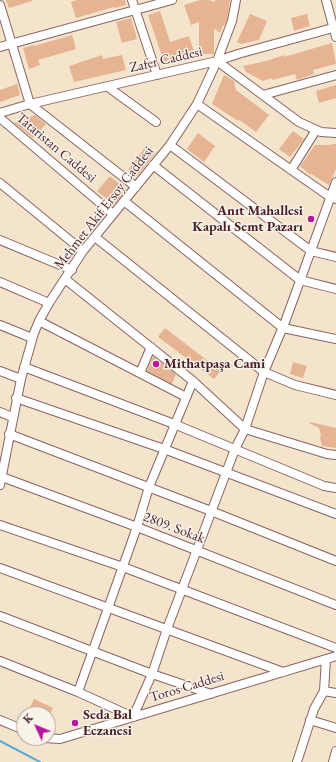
<!DOCTYPE html>
<html>
<head>
<meta charset="utf-8">
<style>
	body { margin:0 }
	#map { position:relative; width:336px; height:762px; overflow:hidden; background:#f5e4cc; font-family:"EB Garamond",serif }
	canvas { display:block }
	.north { position:absolute; left:16px; top:706px; width:40px; height:40px; box-sizing:border-box; background:#f7f3e8; border:1px solid #b29e9c; border-radius:50%; rotate:314deg; font-size:11px; font-weight:700; line-height:16px; text-align:center; color:#4a1f2b }
	.north::after { content:''; display:block; margin:auto; width:14px; height:18px; background:#b5179e; clip-path:polygon(50% 0,100% 100%,50% 72%,0 100%) }
</style>
</head>
<body>
<div id="map">
<canvas width="336" height="762"></canvas>
<div class="north">K</div>
</div>
<script>
const ctx = document.querySelector('canvas').getContext('2d');
ctx.lineJoin = 'round';
function shape(rows) {
  const path = new Path2D();
  for (const r of rows) {
    path.moveTo(r[0], r[1]);
    for (let i = 2; i < r.length; i += 2) path.lineTo(r[i], r[i + 1]);
  }
  return path;
}
function trace(path, color, width, dash) {
  ctx.strokeStyle = color;
  ctx.lineWidth = width;
  ctx.lineCap = dash ? 'butt' : 'round';
  ctx.setLineDash(dash || []);
  ctx.stroke(path);
}
function paint(path, color) {
  ctx.fillStyle = color;
  ctx.fill(path, 'evenodd');
}
function write(font, color, halo, rows, align = 'center') {
  ctx.font = font + ' "EB Garamond",serif';
  ctx.lineWidth = 3;
  ctx.setLineDash([]);
  ctx.textBaseline = 'middle';
  ctx.strokeStyle = halo;
  ctx.fillStyle = color;
  for (const [text, x, y, turn = 0] of rows) {
    ctx.save();
    ctx.translate(x, y);
    ctx.rotate((+turn || 0) * Math.PI / 180);
    ctx.textAlign = isNaN(turn) ? turn : align;
    if (halo) ctx.strokeText(text, 0, 0);
    ctx.fillText(text, 0, 0);
    ctx.restore();
  }
}
const stream = shape([
	[0,741,40,762]
]);
const building = shape([
	[6,0,32,0,32,1,9,8],
	[78,0,125,0,126,5,115,8,114,7,76,18,71,2],
	[200,0,208,0,215,2,215,0,230,0,227,20,224,26,223,25,220,33,214,28,214,54,199,54,199,22,191,25,184,5],
	[160,11,170,42,189,36,195,55,181,59,180,56,164,62,148,15],
	[250,14,267,21,259,40,241,44,237,42],
	[307,14,310,26,294,31,291,18],
	[131,18,137,39,122,43,116,22],
	[72,35,76,49,38,60,40,65,29,69,23,48,34,45,34,46],
	[332,43,336,64,313,70,314,74,297,80,295,74,272,80,271,78,263,81,246,72,243,66,266,61,284,55,284,57],
	[102,55,103,59,122,55,126,70,74,82,69,66],
	[224,75,234,81,236,90,269,115,256,132,238,119,238,121,212,104],
	[17,84,20,95,0,102,0,90],
	[336,85,336,98,319,103,316,91],
	[35,115,46,124,33,138,14,123],
	[293,131,304,139,290,157,279,149],
	[198,133,215,146,204,162,187,149],
	[332,144,336,144,336,169,329,185,311,174,310,175,300,166,315,145,331,145],
	[147,145,156,152,137,176,128,170],
	[110,176,126,190,114,205,97,191],
	[165,328,221,371,214,379,158,337],
	[153,356,176,374,172,384,147,371],
	[293,362,307,366,303,378,290,374],
	[310,422,336,428,336,448,322,446,320,438,321,435,319,428,309,423],
	[34,699,53,708,50,714,27,714]
]);
const minor = shape([
	[132,0,157,75],
	[326,0,336,37],
	[0,5,30,104,136,187],
	[0,47,172,0],
	[217,61,299,122,321,132,336,133],
	[108,87,156,122],
	[263,95,336,75],
	[197,104,330,197,336,199],
	[0,113,30,104,217,61,238,54,336,27],
	[0,118,113,214],
	[170,145,311,251,336,257],
	[153,165,300,280,336,289],
	[291,170,316,130],
	[0,183,83,251],
	[124,201,283,328,336,339],
	[95,237,264,372,295,385,336,395],
	[0,240,72,270],
	[65,279,193,381,245,429,327,454,336,455],
	[0,282,49,303],
	[39,321,186,397],
	[0,325,32,338],
	[24,367,174,424,324,486,336,488],
	[0,371,21,379],
	[140,373,151,347],
	[16,398,164,449,336,514],
	[0,412,12,417],
	[9,434,211,511,336,561],
	[2,477,137,527,336,605],
	[0,485,21,379,34,333,39,321,49,303,83,251,170,145,197,104,217,61,232,21,236,0],
	[0,525,123,567,336,648],
	[0,568,283,672],
	[0,616,152,674,211,694],
	[0,661,78,692,133,717,152,674,167,629,235,449,245,429,264,372,285,322,336,182],
	[324,691,336,693],
	[78,692,137,527,149,487,193,381],
	[0,720,24,730],
	[310,720,336,728],
	[44,738,60,739,336,656],
	[297,762,314,709,324,691,326,659],
	[333,762,336,751]
]);
const markers = [
	[311,219,4,"#b5179e"],
	[156,364,4,"#b5179e"],
	[75,723,4,"#b5179e"]
];
const streetNames = [
	["Zafer Caddesi",166,60,-13],
	["Tataristan Caddesi",56,148,40],
	["Mehmet Akif Ersoy Caddesi",104,208,-52],
	["2809. Sokak",174,528,21],
	["Toros Caddesi",187,687,-17]
];
const poiNames = [
	["Anıt Mahallesi",303,211,"right"],
	["Kapalı Semt Pazarı",303,227,"right"],
	["Mithatpaşa Cami",164,364],
	["Seda Bal",83,715],
	["Eczanesi",83,731]
];
trace(stream, '#59acd5', 2);
paint(building, '#e6b393');
trace(minor, '#866463', 10);
trace(minor, '#fff', 8);
for (const [x, y, r, color] of markers) {
  const dot = new Path2D();
  dot.arc(x, y, r, 0, 2 * Math.PI);
  ctx.fillStyle = color;
  ctx.fill(dot);
  trace(dot, '#f7f3e8', 1.5);
}
write('14px', '#4a1f2b', '#f7f3e8', streetNames);
write('bold 14px', '#4a1f2b', '#f7f3e8', poiNames, 'left');
</script>
</body>
</html>
